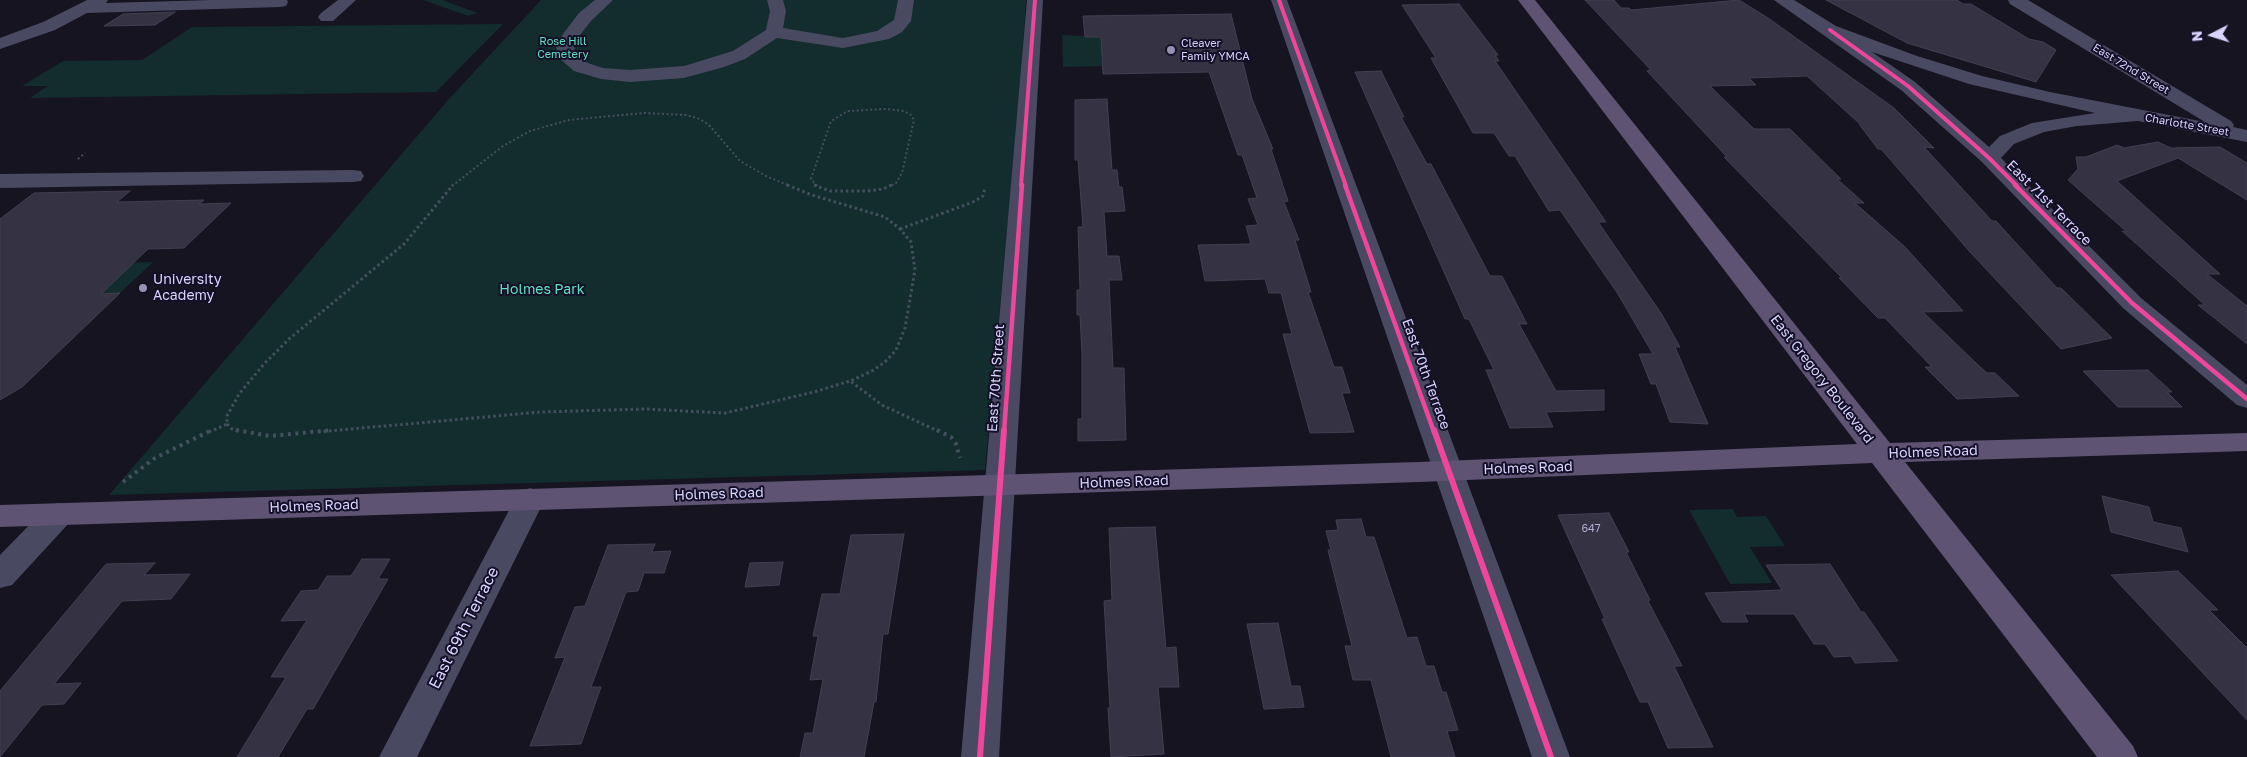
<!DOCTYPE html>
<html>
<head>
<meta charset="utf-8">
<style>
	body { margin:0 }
	#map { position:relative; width:2247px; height:757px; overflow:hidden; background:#161421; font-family:"Golos Text",sans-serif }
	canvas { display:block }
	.north { position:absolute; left:2187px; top:10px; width:50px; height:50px; -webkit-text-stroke:4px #130f26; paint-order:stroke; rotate:265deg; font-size:14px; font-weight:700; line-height:20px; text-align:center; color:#d9d4ff }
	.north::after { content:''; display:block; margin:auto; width:18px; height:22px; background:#d9d4ff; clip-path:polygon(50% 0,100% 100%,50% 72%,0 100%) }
</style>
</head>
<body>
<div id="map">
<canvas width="2247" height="757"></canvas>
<div class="north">N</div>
</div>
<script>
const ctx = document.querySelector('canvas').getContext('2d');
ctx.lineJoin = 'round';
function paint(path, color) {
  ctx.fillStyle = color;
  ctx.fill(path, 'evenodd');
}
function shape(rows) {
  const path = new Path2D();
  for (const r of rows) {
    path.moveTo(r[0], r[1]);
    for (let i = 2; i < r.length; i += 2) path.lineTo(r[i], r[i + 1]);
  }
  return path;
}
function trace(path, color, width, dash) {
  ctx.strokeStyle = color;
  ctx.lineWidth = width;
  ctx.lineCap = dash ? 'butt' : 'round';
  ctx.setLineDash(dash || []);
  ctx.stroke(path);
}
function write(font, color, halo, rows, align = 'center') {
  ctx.font = font + ' "Golos Text",sans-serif';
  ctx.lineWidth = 4;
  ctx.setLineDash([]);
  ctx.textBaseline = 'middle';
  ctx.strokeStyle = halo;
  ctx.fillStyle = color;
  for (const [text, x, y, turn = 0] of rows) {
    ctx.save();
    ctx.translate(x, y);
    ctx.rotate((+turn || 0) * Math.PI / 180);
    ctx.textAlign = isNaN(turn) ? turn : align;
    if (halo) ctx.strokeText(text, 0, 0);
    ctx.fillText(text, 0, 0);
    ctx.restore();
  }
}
const green = shape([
	[423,0,442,0,478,13,468,16],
	[541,0,1026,0,1020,89,985,470,109,495,449,99],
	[503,24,436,92,30,98,48,86,22,86,63,61,142,60,192,27],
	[1062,35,1101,37,1102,66,1063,67],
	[153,262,120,293,86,294,40,265],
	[1733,509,1737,517,1766,516,1785,546,1750,547,1772,583,1730,584,1689,510]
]);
const building = shape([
	[1585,0,1614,0,1621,8,1629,8,1631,10,1739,0,1768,18,1894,108,1934,148,1924,147,1992,221,1996,221,2057,288,2061,288,2112,338,2061,349,1970,252,1895,165,1881,149,1878,149,1859,124,1860,124,1807,76,1749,78,1756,85,1710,86,1754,129,1790,129,1841,179,1837,179,1864,203,1855,203,1905,247,1963,311,1923,312,1977,364,1987,373,1995,373,2019,396,1957,399,1925,367,1932,367,1885,318,1878,318,1839,278,1842,278,1724,157,1727,157,1647,71,1650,70,1649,68,1585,0],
	[1826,0,1957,0,1963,4,1971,4,2029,39,2043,42,2056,50,2036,82,1907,43,1826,0],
	[1459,4,1498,55,1495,55,1499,61,1495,61,1606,222,1598,222,1661,313,1680,347,1675,347,1708,424,1670,422,1656,384,1651,384,1639,354,1653,354,1618,294,1560,210,1549,211,1515,156,1509,156,1494,133,1473,133,1431,58,1436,58,1402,5,1459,4],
	[175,12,155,25,104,26,123,14,175,12],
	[1231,14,1252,99,1273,149,1271,149,1288,201,1284,202,1299,240,1295,240,1311,292,1308,292,1334,367,1342,367,1350,393,1342,393,1354,432,1310,433,1283,334,1292,334,1281,293,1269,293,1265,279,1205,281,1198,245,1251,244,1246,226,1258,225,1248,199,1257,198,1242,155,1238,155,1209,72,1103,74,1101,37,1085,37,1083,16,1231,14],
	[1381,71,1404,117,1401,117,1427,164,1431,164,1490,276,1502,276,1527,324,1519,324,1556,391,1604,390,1604,410,1546,412,1553,427,1510,428,1486,370,1494,370,1469,319,1465,319,1355,72,1381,71],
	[1107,99,1112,170,1117,170,1119,187,1122,187,1125,211,1104,212,1107,256,1119,256,1122,280,1109,280,1113,368,1124,368,1126,440,1078,441,1078,419,1082,419,1082,354,1080,315,1077,315,1077,290,1080,290,1078,227,1083,227,1078,160,1075,160,1075,100,1107,99],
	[2158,142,2171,148,2220,147,2247,163,2247,200,2178,158,2117,181,2220,274,2207,274,2247,306,2247,344,2198,305,2205,305,2122,231,2127,232,2068,180,2078,169,2076,157,2086,157,2117,145,2124,148,2158,142],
	[130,191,117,202,204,200,199,204,231,203,184,248,148,249,101,294,120,293,22,387,0,400,0,219,34,193,130,191],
	[2148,370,2172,392,2167,392,2182,407,2118,407,2083,371,2148,370],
	[2102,496,2149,507,2153,522,2181,528,2188,552,2111,532,2102,496],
	[1609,513,1629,552,1626,552,1650,600,1648,601,1682,666,1674,666,1713,747,1668,748,1648,702,1640,702,1602,619,1605,619,1558,515,1609,513],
	[1361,519,1366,537,1374,537,1407,638,1417,637,1426,666,1434,666,1442,692,1446,692,1458,730,1447,731,1455,757,1391,757,1371,680,1353,680,1345,646,1352,646,1328,550,1331,550,1326,531,1338,530,1336,520,1361,519],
	[1155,527,1166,648,1176,647,1179,687,1158,687,1164,754,1111,757,1108,708,1110,708,1104,601,1112,600,1109,528,1155,527],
	[904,534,888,634,883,634,876,702,874,702,864,757,800,757,805,733,813,733,823,679,810,680,818,636,813,636,822,594,840,594,851,535,904,534],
	[655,544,652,552,671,551,664,573,644,573,638,591,626,592,591,687,601,687,581,744,530,746,565,657,555,658,575,607,585,606,608,545,655,544],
	[362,559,390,559,378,579,388,579,313,709,307,709,278,757,237,757,286,677,271,677,307,620,281,621,301,591,318,590,327,576,351,576,362,559],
	[783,562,779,585,745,587,750,563,783,562],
	[155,563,144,575,190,574,171,599,122,601,54,684,81,683,64,704,42,705,0,757,0,691,106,564,155,563],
	[1830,564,1861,612,1864,612,1898,661,1855,663,1851,656,1834,657,1825,644,1814,644,1794,614,1744,614,1748,622,1722,622,1705,593,1782,590,1766,565,1830,564],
	[2178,571,2218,610,2209,610,2247,648,2247,720,2111,575,2178,571],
	[1278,623,1291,686,1300,686,1304,707,1264,709,1247,624,1278,623]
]);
const pathFar2 = shape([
	[78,159,85,153],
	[452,186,503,146,530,131,569,120,644,113,686,115,700,119,709,125,740,161,766,176,790,186],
	[817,186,811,179,831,121,848,111,886,109,904,111,911,115,914,120,902,173,896,183,890,186]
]);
const pathFar1 = shape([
	[787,185,812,195,885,217,900,229,911,242,915,270,905,328,896,350,885,362,872,371,850,381,882,405,940,432],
	[814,185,830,191,867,191,883,189,892,185],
	[900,229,973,202,983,196,985,188],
	[227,424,232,429,240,432],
	[209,432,227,424,227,416,239,394,264,364,289,339,404,244,453,185],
	[318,432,541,412,645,409,725,413,814,392,850,381]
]);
const path = shape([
	[236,430,270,436,332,430],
	[937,430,951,437,956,444,960,458],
	[123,482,155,458,212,430]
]);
const minor = shape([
	[87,0,108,0,106,3,212,0,287,0,288,2,286,6,280,7,87,13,55,30,0,49,0,38,43,22,87,0],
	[338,0,356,0,333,21,321,21,318,17,321,13,338,0],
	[595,0,613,0,591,21,580,35,574,47,576,55,588,63,603,68,630,70,684,66,733,51,766,30,770,11,767,0,783,0,786,11,783,28,843,38,877,31,894,20,898,0,914,0,911,21,902,32,889,39,843,48,777,38,745,59,724,67,684,78,630,82,601,79,574,71,559,58,556,47,563,34,579,13,595,0],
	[1027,0,1043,0,999,757,961,757,1027,0],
	[1271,0,1287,0,1570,757,1532,757,1271,0],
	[1774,0,1794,0,1836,26,1917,56,1982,76,2050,92,2205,122,2010,4,2008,0,2028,0,2231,121,2234,125,2233,127,2247,130,2247,142,2138,121,2077,126,2044,132,2014,144,2001,158,2141,298,2247,385,2247,408,2237,405,2123,308,1982,162,1901,90,1774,0],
	[1872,52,1969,84,2095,113,2032,123,2000,136,1989,147,1915,82,1872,52],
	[353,170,361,171,364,176,361,181,353,182,0,188,0,174,353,170],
	[530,488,541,492,545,499,417,757,379,757,515,499,519,492,530,488],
	[59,503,70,506,75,514,70,522,12,585,0,588,0,555,48,506,59,503]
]);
const major = shape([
	[1518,0,1535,0,1890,443,2247,433,2247,451,1905,462,2133,746,2138,757,2097,757,1872,463,1419,482,0,527,0,505,1419,462,1857,444,1518,0]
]);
const cyclewayFar2 = shape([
	[1279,0,1346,186],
	[1830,30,1908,86,1989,158,2017,186],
	[1021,186,1035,0]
]);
const cyclewayFar1 = shape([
	[1345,185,1434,432],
	[2015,185,2132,303,2247,399],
	[1004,432,1022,185]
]);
const cycleway = shape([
	[1434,430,1551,757],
	[980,757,1004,430]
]);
const markers = [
	[1171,50,5,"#9591b1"],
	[143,288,5,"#9591b1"]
];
const farParknames = [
	["Rose Hill",563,42],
	["Cemetery",563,55]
];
const farPoinames = [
	["Cleaver",1181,44],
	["Family YMCA",1181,57]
];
const farStreetnames = [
	["East 72nd Street",2131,69,31],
	["Charlotte Street",2187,125,10]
];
const numberNames = [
	["647",1591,529]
];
const streetNames = [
	["East 71st Terrace",2049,203,45],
	["East 70th Terrace",1426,374,70],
	["East 70th Street",996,378,-86],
	["East Gregory Boulevard",1822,379,52],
	["Holmes Road",1933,452,-2],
	["Holmes Road",1528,468,-2],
	["Holmes Road",1124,482,-2],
	["Holmes Road",719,494,-2],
	["Holmes Road",314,506,-2]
];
const poiNames = [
	["University",153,280],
	["Academy",153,296]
];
const parkNames = [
	["Holmes Park",542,290]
];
const nearStreetnames = [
	["East 69th Terrace",464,628,-63]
];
paint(green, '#132c2d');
paint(building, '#343243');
trace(building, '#433f54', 1);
trace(pathFar2, '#44505f', 2, [2, 2.5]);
trace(pathFar1, '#44505f', 3, [2.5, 3]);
trace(path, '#44505f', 4, [3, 4.5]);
paint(minor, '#4a4962');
paint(major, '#5e5373');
trace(cyclewayFar2, '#ed469a', 4);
trace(cyclewayFar1, '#ed469a', 4.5);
trace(cycleway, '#ed469a', 6);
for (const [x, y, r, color] of markers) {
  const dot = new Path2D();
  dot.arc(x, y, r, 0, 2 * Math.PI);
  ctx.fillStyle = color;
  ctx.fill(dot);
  trace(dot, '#130f26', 2);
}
write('11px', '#5fe0c0', '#130f26', farParknames);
write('11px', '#d9d4ff', '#130f26', farPoinames, 'left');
write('11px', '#d9d4ff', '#130f26', farStreetnames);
write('11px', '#b0acd0', null, numberNames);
write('14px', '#d9d4ff', '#130f26', streetNames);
write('14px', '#d9d4ff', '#130f26', poiNames, 'left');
write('14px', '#5fe0c0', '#130f26', parkNames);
write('16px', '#d9d4ff', '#130f26', nearStreetnames);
</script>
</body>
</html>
